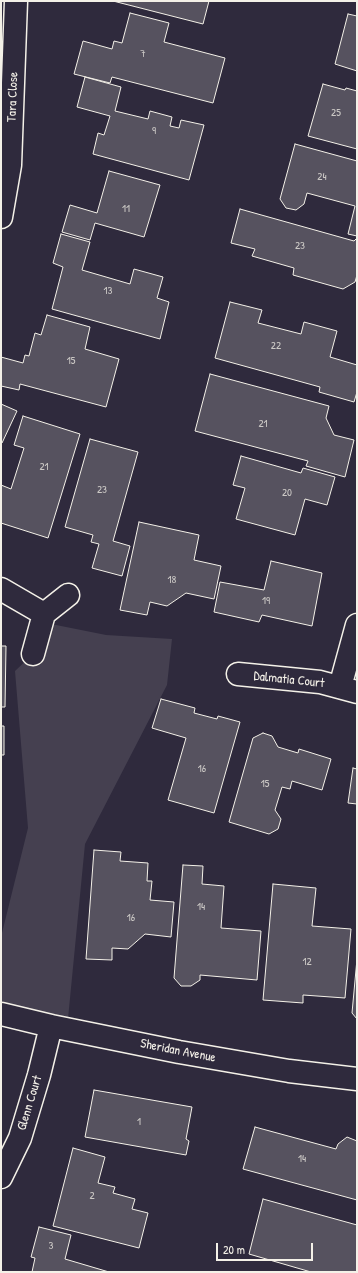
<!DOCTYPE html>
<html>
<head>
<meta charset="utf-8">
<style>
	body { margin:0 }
	#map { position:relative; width:358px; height:1273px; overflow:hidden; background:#2f2a3d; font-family:"Patrick Hand",sans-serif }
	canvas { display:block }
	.frame { position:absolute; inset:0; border:2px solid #f4f1e8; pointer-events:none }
	.scale { position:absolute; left:216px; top:1243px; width:97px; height:18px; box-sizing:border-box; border:2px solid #f4f1e8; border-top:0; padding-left:5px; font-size:12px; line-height:14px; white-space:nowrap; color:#f4f1e8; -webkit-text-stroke:3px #2f2a3d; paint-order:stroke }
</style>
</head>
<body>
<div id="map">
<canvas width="358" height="1273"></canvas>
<div class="frame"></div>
<div class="scale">20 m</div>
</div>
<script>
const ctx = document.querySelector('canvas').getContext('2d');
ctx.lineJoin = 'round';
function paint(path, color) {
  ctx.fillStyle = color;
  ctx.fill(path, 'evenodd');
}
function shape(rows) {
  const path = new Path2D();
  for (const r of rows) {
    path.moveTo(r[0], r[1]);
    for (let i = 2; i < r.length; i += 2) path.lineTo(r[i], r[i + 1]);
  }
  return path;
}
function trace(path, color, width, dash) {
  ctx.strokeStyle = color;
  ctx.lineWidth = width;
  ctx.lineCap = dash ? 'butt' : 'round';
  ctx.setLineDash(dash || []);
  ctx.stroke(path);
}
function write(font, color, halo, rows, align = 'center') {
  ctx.font = font + ' "Patrick Hand",sans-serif';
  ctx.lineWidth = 3;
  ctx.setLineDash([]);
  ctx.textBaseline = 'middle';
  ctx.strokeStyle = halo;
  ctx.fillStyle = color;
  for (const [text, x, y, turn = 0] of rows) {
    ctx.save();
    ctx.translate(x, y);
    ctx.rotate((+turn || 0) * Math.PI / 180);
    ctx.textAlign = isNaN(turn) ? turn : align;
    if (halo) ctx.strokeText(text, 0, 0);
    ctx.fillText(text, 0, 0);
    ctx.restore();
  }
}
const green = shape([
	[41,622,106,635,172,639,167,685,85,844,67,1029,1,1014,1,937,28,828,15,671,33,654]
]);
const building = shape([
	[113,1,209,1,203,24,113,1],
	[130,13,169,23,164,42,225,58,213,103,112,77,110,83,74,74,83,41,112,49,114,41,122,43,130,13],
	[348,14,357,16,357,71,335,64,348,14],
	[85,77,121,87,115,111,148,119,150,111,172,117,170,126,179,128,181,120,204,125,189,180,93,154,98,133,104,135,110,116,77,107,85,77],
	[323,84,345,90,346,88,357,91,357,149,308,136,323,84],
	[295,144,357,161,357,236,348,234,355,206,307,193,304,204,296,210,286,208,280,199,295,144],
	[109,171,160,185,144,237,95,223,90,240,62,232,70,205,97,213,109,171],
	[240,209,354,241,357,238,357,275,355,282,343,289,293,275,294,268,252,256,255,249,231,243,240,209],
	[61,234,90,242,82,270,130,284,134,269,163,277,157,298,169,302,160,339,52,309,63,267,53,263,61,234],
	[230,302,262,310,258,323,301,334,304,322,337,331,330,357,357,365,357,392,354,402,319,392,320,387,215,358,230,302],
	[47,315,90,327,85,349,119,359,106,407,20,384,19,390,1,386,1,357,23,363,25,355,29,356,35,333,41,335,47,315],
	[210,374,329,406,326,418,334,435,354,440,345,477,306,466,308,461,195,431,210,374],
	[1,404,17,411,2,443,1,443,1,404],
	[23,416,80,434,48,538,1,523,1,485,11,489,24,448,14,445,23,416],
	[90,439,138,452,113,541,130,546,122,576,92,568,99,544,91,542,93,535,65,527,90,439],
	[241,456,301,473,303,468,335,477,327,505,305,499,295,535,236,519,245,488,233,485,241,456],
	[139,522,199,535,194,560,221,566,214,599,186,593,167,606,150,602,147,615,120,610,139,522],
	[271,561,322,573,312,626,262,615,259,622,214,612,220,582,264,590,271,561],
	[1,646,6,646,5,707,1,707,1,646],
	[161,699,195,708,194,713,217,719,218,716,240,722,214,813,168,800,186,738,152,728,161,699],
	[1,726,4,726,4,755,1,755,1,726],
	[263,733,272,736,278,747,298,753,299,749,331,759,322,790,292,781,290,789,282,787,275,810,281,819,278,829,269,834,229,822,253,738,263,733],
	[353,768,357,769,357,804,348,803,353,768],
	[94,850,121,852,120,861,148,863,147,881,152,881,150,900,174,902,171,937,145,934,128,949,112,948,112,960,86,959,94,850],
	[183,865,203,866,202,884,224,886,221,928,261,931,257,980,200,975,200,980,191,986,181,986,174,978,183,865],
	[273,884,316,888,312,926,351,929,345,998,303,995,303,1003,263,1000,273,884],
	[357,959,357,1019,352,1013,357,959],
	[94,1090,192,1107,186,1139,189,1141,186,1155,85,1137,94,1090],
	[255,1127,336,1149,338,1144,347,1137,357,1141,357,1200,243,1169,255,1127],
	[73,1148,105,1157,98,1183,115,1187,113,1193,135,1199,132,1209,148,1213,139,1248,53,1226,73,1148],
	[263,1199,357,1225,357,1272,311,1272,249,1254,263,1199],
	[39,1227,71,1235,65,1259,109,1272,32,1272,35,1258,31,1257,39,1227]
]);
const street = shape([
	[1,217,10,165,16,1],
	[1,589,44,614,68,595],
	[33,654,44,614],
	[238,674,320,682,357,692],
	[340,687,357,625],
	[1,1014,51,1026,179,1052,289,1071,357,1079],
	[1,1177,20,1138,39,1075,51,1026]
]);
const numberNames = [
	["7",143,54],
	["25",336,113],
	["9",154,131],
	["24",322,177],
	["11",126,209],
	["23",300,246],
	["13",108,291],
	["22",276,346],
	["15",71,361],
	["21",263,424],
	["21",44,467],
	["23",102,490],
	["20",287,493],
	["18",172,580],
	["19",266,601],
	["16",202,769],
	["15",265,784],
	["14",201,907],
	["16",131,918],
	["12",307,962],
	["1",139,1122],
	["14",302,1159],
	["2",92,1196],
	["3",51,1246]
];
const streetNames = [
	["Tara Close",13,97,-88],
	["Dalmatia Court",289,680,6],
	["Sheridan Avenue",178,1051,11],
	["Glenn Court",30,1103,-73]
];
paint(green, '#454050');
paint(building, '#56525f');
trace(building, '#f4f1e8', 1);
trace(street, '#f4f1e8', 25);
trace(street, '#2f2a3d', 22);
write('11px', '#ccc9c6', null, numberNames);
write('13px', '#f4f1e8', '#2f2a3d', streetNames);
</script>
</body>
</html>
